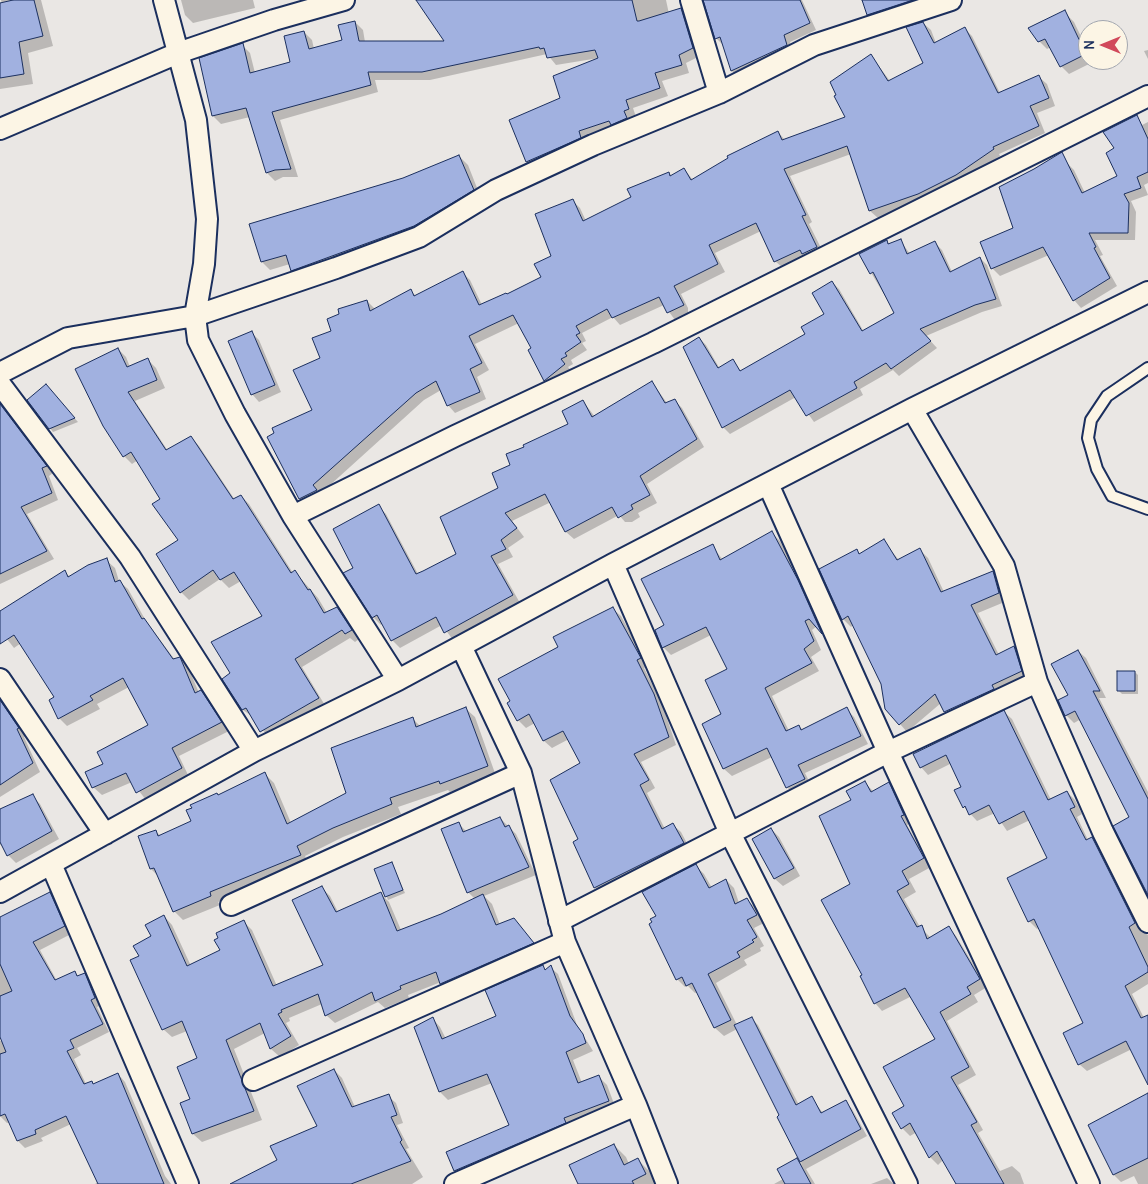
<!DOCTYPE html>
<html>
<head>
<meta charset="utf-8">
<style>
	body { margin:0 }
	#map { position:relative; width:1148px; height:1184px; overflow:hidden; background:#eae7e4; font-family:Delius,sans-serif }
	canvas { display:block }
	.north { position:absolute; left:1078px; top:20px; width:50px; height:50px; box-sizing:border-box; background:#fcf5e5; border:1px solid #a2a6af; border-radius:50%; rotate:270deg; font-size:14px; font-weight:700; line-height:20px; text-align:center; color:#1b2f5e }
	.north::after { content:''; display:block; margin:auto; width:18px; height:22px; background:#d1495b; clip-path:polygon(50% 0,100% 100%,50% 72%,0 100%) }
</style>
</head>
<body>
<div id="map">
<canvas width="1148" height="1184"></canvas>
<div class="north">N</div>
</div>
<script>
const ctx = document.querySelector('canvas').getContext('2d');
ctx.lineJoin = 'round';
function paint(path, color) {
  ctx.fillStyle = color;
  ctx.fill(path, 'evenodd');
}
function shape(rows) {
  const path = new Path2D();
  for (const r of rows) {
    path.moveTo(r[0], r[1]);
    for (let i = 2; i < r.length; i += 2) path.lineTo(r[i], r[i + 1]);
  }
  return path;
}
function trace(path, color, width, dash) {
  ctx.strokeStyle = color;
  ctx.lineWidth = width;
  ctx.lineCap = dash ? 'butt' : 'round';
  ctx.setLineDash(dash || []);
  ctx.stroke(path);
}
const shadow = shape([
	[1,0,41,0,53,46,28,53,33,84,0,89,0,36,9,33],
	[181,0,253,0,255,8,193,23,185,15],
	[425,0,666,0,669,14,681,9,689,17,700,56,686,63,689,73,662,81,668,96,633,108,636,117,535,170,527,162,562,99,599,58,556,65,547,54,430,80,375,80,378,92,280,120,298,177,283,177,275,181,267,173,250,117,221,124,213,116,242,45,250,53,255,73,291,63,304,32,312,40,314,49,343,41,355,22,363,30,365,42,446,42],
	[776,0,802,0,816,30,790,42,793,52,739,78,732,71,724,46,716,38],
	[863,0,889,0,895,16,876,22,868,14],
	[897,0,914,0,915,3,900,9,896,5],
	[1066,14,1074,22,1088,51,1088,60,1093,62,1069,74,1061,66,1051,47,1047,49,1039,41],
	[923,23,931,30,936,43,965,29,972,36,1000,93,1039,77,1047,84,1055,106,1037,113,1045,133,999,154,1000,156,963,182,925,201,878,218,870,211,851,154,790,176,812,222,809,224,824,254,783,268,775,261,761,231,715,253,725,272,681,294,688,308,688,314,675,320,664,305,620,325,613,317,582,333,586,341,582,343,587,350,571,360,573,364,568,367,572,372,552,388,545,380,530,350,533,349,519,323,475,344,489,370,477,377,486,399,455,413,448,405,441,390,424,400,308,505,300,498,322,359,333,331,367,301,375,309,411,291,416,296,463,273,470,280,482,305,543,278,573,201,580,208,586,221,632,197,669,173,672,176,684,169,693,180,778,132,785,140,847,117,871,56,890,81,924,64],
	[1148,50,1148,59,1144,51],
	[1148,122,1148,183,1144,185,1148,195,1131,201,1136,212,1135,240,1095,240,1103,255,1100,256,1117,286,1081,308,1074,300,1049,255,1000,276,992,268,1015,229,1068,164,1074,170,1085,193,1119,176,1116,149,1110,141],
	[459,156,468,165,481,198,422,234,300,278,292,270,290,264,270,270,262,262,403,179],
	[900,240,910,254,935,243,942,250,952,272,980,258,987,265,1002,306,982,312,926,336,937,348,899,376,893,370,860,389,863,395,814,422,796,397,730,434,723,427,699,338,706,345,720,369,732,361,742,372,806,334,826,314,832,282,839,289,864,332,895,313,860,254,887,241,890,245],
	[252,333,259,340,281,392,259,402,252,394],
	[118,349,126,357,130,367,148,360,156,368,165,388,135,401,168,451,191,437,199,446,235,500,241,496,249,504,293,573,295,572,318,598,327,613,337,608,359,639,355,642,350,638,302,667,326,707,270,739,253,717,243,710,224,679,232,674,263,616,241,581,229,588,220,579,189,600,181,592,158,554,180,541,161,499,138,460,132,464,124,456],
	[652,382,667,403,674,400,682,408,704,447,647,484,657,503,638,513,640,517,632,522,625,522,619,515,574,539,566,532,551,502,512,521,524,537,508,548,513,557,498,564,520,603,453,640,442,625,400,648,392,640,383,623,381,625,373,617,355,568,378,506,386,514,418,574,458,554,512,465,526,448,569,424,583,401,595,417],
	[49,389,78,422,53,432,50,428],
	[9,418,53,473,49,476,58,500,27,514,54,559,0,584,0,434],
	[772,533,780,541,805,589,827,637,817,626,812,630,821,650,811,657,819,671,772,696,789,731,799,726,803,730,846,709,854,717,868,744,805,773,812,787,795,795,787,787,772,757,732,776,724,769,703,725,723,715,728,669,711,635,671,655,663,647,666,626,712,546,723,560],
	[883,541,899,560,920,550,928,558,944,592,993,573,1001,581,1007,601,978,613,999,655,1014,647,1022,655,1029,679,953,720,941,703,907,732,900,724,853,625,851,627,843,619,821,570,857,551,861,555],
	[106,560,115,568,119,581,128,589,146,621,175,660,180,658,188,667,199,693,201,692,209,700,229,731,179,756,189,777,146,800,132,782,102,795,93,787,149,726,129,687,97,704,100,709,67,726,59,718,55,698,21,643,14,648,0,630,0,612,65,572,70,577],
	[613,609,621,616,648,666,644,668,662,704,676,745,641,762,655,788,647,793,665,829,673,825,681,832,691,851,603,895,595,887,582,764,569,739,552,748,544,741,535,723,526,728,518,720,509,704,559,648],
	[1078,651,1086,658,1106,698,1099,698,1148,792,1148,893,1131,817,1081,719,1074,723,1066,715],
	[1135,672,1138,675,1138,694,1122,694,1118,690],
	[465,708,475,717,496,776,450,792,448,790,398,807,401,814,343,837,305,856,309,865,218,902,220,905,183,920,174,911,160,878,151,869,155,831,161,836,192,822,219,796,265,774,274,783,291,823,348,793,412,718,420,726],
	[6,711,26,736,24,737,40,772,0,797,0,714],
	[1004,712,1012,719,1051,800,1067,792,1075,800,1082,814,1077,817,1088,840,1092,838,1099,846,1143,932,1148,935,1148,984,1132,994,1144,1018,1148,1016,1148,1083,1132,1049,1087,1071,1079,1064,1085,1024,1040,927,1037,929,1029,921,1009,879,1049,859,1030,820,1007,831,995,813,977,821,964,807,963,787,952,763,928,775,921,767],
	[865,783,874,792,889,784,896,791,911,823,907,825,931,867,909,879,916,892,904,899,920,927,931,938,949,928,956,936,987,987,974,995,978,1002,947,1021,976,1075,958,1085,983,1130,978,1133,1000,1171,1012,1166,1020,1173,1024,1184,966,1184,943,1160,938,1165,930,1157,917,1132,910,1136,902,1128,905,1107,937,1039,912,996,882,1011,875,1003,864,975,852,884,852,800],
	[32,796,40,804,59,839,16,863,8,855,2,844,0,845,0,810],
	[500,818,516,834,536,875,484,896,492,904,500,925,513,919,541,952,450,992,441,982,408,995,409,998,385,1008,378,1002,335,1023,326,1015,322,1004,289,1018,290,1021,286,1023,299,1045,280,1057,271,1049,265,1033,234,1049,262,1120,202,1142,193,1134,181,1104,192,1100,199,1058,187,1031,172,1037,163,1029,141,957,164,916,172,925,191,966,221,951,243,921,252,930,277,986,325,966,321,887,330,896,338,912,381,894,389,902,401,930,442,915,475,899,468,892,458,823,467,832],
	[771,829,779,837,800,876,783,886,775,879,753,840],
	[392,864,405,893,388,900,376,870],
	[696,866,704,874,712,888,726,880,734,888,739,903,746,899,755,907,764,923,754,928,764,946,760,948,761,951,744,960,747,965,716,983,737,1025,751,1018,758,1025,799,1105,811,1098,823,1113,845,1101,852,1109,867,1136,806,1169,815,1184,774,1184,783,1179,797,1160,802,1164,778,1117,781,1116,737,1029,724,1036,715,1028,698,992,695,993,688,986,685,987,677,979,657,916],
	[50,894,57,901,71,934,40,950,57,981,75,972,79,977,84,974,92,981,102,1005,97,1007,109,1032,77,1048,81,1055,74,1059,86,1084,93,1085,118,1074,125,1082,165,1176,171,1184,95,1184,98,1182,71,1124,41,1138,43,1141,25,1148,18,1141,10,1122,7,1123,0,1116,0,1041,3,1040,0,1033,0,918],
	[542,966,546,970,550,967,558,974,577,1025,593,1051,573,1060,582,1083,599,1077,607,1085,616,1109,463,1178,455,1171,447,1152,511,1125,492,1083,448,1100,440,1092,415,1028,433,1019,440,1027,446,1039,498,1016],
	[334,1070,342,1078,355,1107,388,1096,396,1103,403,1123,397,1125,409,1148,406,1149,423,1177,412,1184,232,1184,279,1161,318,1127],
	[1148,1095,1148,1184,1138,1184,1134,1176,1121,1182,1114,1175,1090,1126],
	[614,1145,626,1157,629,1164,638,1160,649,1171,656,1184,579,1184],
	[887,1178,894,1184,871,1184]
]);
const building = shape([
	[13,0,34,0,43,36,19,42,24,74,0,78,0,3,13,0],
	[416,0,632,0,637,21,639,21,681,8,693,48,679,55,682,65,655,73,660,88,626,100,629,109,624,111,627,118,611,125,609,121,579,131,581,138,526,162,509,120,560,98,553,76,598,58,595,50,547,58,544,48,540,49,539,47,422,72,368,72,371,85,272,112,291,169,275,170,266,173,246,108,212,116,199,58,243,43,250,73,290,62,284,36,304,31,309,49,342,40,338,25,355,21,359,41,444,41,416,0],
	[703,0,800,0,810,23,784,35,787,45,731,71,720,37,715,39,703,0],
	[862,0,913,0,867,15,862,0],
	[1065,10,1086,54,1060,67,1045,39,1038,42,1028,28,1065,10],
	[923,22,934,43,965,27,998,93,1039,75,1049,98,1030,106,1039,126,993,147,994,149,956,175,918,194,869,211,847,146,784,169,806,215,802,216,817,247,802,254,800,250,774,262,756,223,709,245,718,264,674,286,684,305,667,313,659,297,612,318,607,309,576,326,580,333,576,335,581,342,565,353,567,356,561,359,565,364,544,381,528,350,531,348,513,315,487,327,469,336,482,363,470,369,480,392,447,406,436,381,416,393,313,485,317,490,299,499,267,437,274,433,272,428,312,410,293,370,320,358,312,338,331,331,327,319,339,314,338,309,367,300,370,311,411,289,414,296,463,271,479,305,506,293,507,294,541,277,534,264,551,256,535,214,573,199,583,221,631,197,627,189,669,172,670,176,684,168,691,180,728,158,727,156,778,131,782,140,845,117,834,96,836,95,830,82,871,54,888,81,923,63,906,27,923,22],
	[1137,115,1148,139,1148,172,1137,177,1141,188,1124,194,1129,203,1128,233,1089,233,1096,247,1094,248,1110,278,1073,301,1043,247,991,269,980,242,1013,228,999,187,1034,169,1062,152,1082,193,1117,176,1106,153,1114,148,1103,132,1137,115],
	[459,155,474,190,414,226,291,271,286,255,261,262,249,224,403,178,459,155],
	[901,239,907,254,935,241,950,272,980,257,996,299,975,305,920,329,931,341,891,369,886,363,854,382,857,388,806,416,790,390,722,428,683,347,699,337,718,368,733,359,740,371,805,334,801,327,824,314,812,293,832,281,862,331,894,313,873,272,870,274,859,254,887,240,888,244,901,239],
	[252,331,275,385,251,395,228,341,252,331],
	[118,348,127,367,148,358,157,380,128,392,166,450,191,436,233,499,241,495,291,573,295,570,308,590,310,589,324,613,337,607,352,630,345,634,342,630,295,659,319,698,260,732,246,708,242,710,222,679,230,673,211,642,262,616,234,572,220,580,213,570,180,593,156,554,178,540,152,504,160,499,131,452,123,457,103,426,75,369,118,348],
	[652,381,665,403,675,399,697,439,640,476,650,495,631,505,633,509,618,518,612,507,565,532,545,494,505,513,517,528,501,540,506,549,491,556,513,595,444,633,436,617,391,641,377,615,372,618,343,573,353,568,333,529,379,504,416,574,423,571,456,554,440,517,498,488,492,473,510,465,506,454,524,447,523,445,568,424,562,411,583,400,592,417,652,381],
	[46,384,75,418,49,429,27,400,46,384],
	[0,404,47,466,42,468,52,493,21,507,47,551,0,574,0,404],
	[772,531,798,580,822,634,809,619,805,621,814,641,804,649,812,663,765,688,786,731,799,725,801,730,847,707,861,736,798,765,805,779,786,788,767,748,723,769,702,724,721,714,705,680,727,669,706,627,662,648,655,630,664,625,641,579,713,544,720,560,772,531],
	[884,539,897,560,920,548,941,592,993,571,999,593,971,605,996,655,1014,646,1022,671,992,685,994,689,944,712,935,694,899,725,885,709,881,684,848,616,842,620,819,569,857,549,859,554,884,539],
	[107,558,115,582,120,580,142,619,144,618,173,659,180,657,195,693,201,690,222,722,172,748,182,768,136,793,126,773,92,788,85,772,103,764,97,752,148,725,123,678,90,696,93,700,58,719,49,700,54,697,14,635,0,644,0,611,65,570,68,577,88,565,107,558],
	[613,607,641,658,637,660,654,694,669,737,634,754,649,780,640,785,662,829,673,823,684,843,594,888,573,842,578,839,550,780,580,763,563,731,543,741,529,714,517,721,507,703,510,701,498,679,558,647,553,637,613,607],
	[1078,650,1100,691,1093,691,1148,799,1148,895,1113,826,1129,817,1075,711,1065,716,1058,700,1068,695,1051,664,1078,650],
	[1117,671,1135,671,1135,691,1117,691,1117,671],
	[0,700,19,728,17,729,33,763,0,785,0,700],
	[466,707,488,766,440,784,439,781,390,798,392,804,333,828,297,846,301,855,210,892,211,896,173,912,154,868,150,869,138,836,156,830,158,836,191,821,186,810,192,808,190,805,217,793,218,795,265,772,287,824,346,793,331,748,413,717,416,727,466,707],
	[1004,710,1048,800,1067,791,1075,807,1070,809,1086,840,1092,837,1135,923,1129,927,1148,967,1148,972,1125,986,1141,1018,1148,1015,1148,1085,1126,1041,1078,1065,1063,1033,1083,1023,1034,919,1028,922,1007,878,1047,858,1024,811,999,824,989,805,969,815,965,806,963,808,954,790,961,787,946,755,920,768,913,754,1004,710],
	[865,781,871,792,889,782,904,815,901,816,924,858,902,871,909,884,897,891,917,927,922,925,927,939,949,926,980,979,967,987,971,994,940,1012,969,1067,951,1077,977,1122,971,1125,1004,1184,956,1184,937,1151,929,1158,910,1123,901,1129,892,1113,904,1106,883,1067,935,1039,905,988,874,1004,860,976,862,975,821,900,850,884,819,816,851,800,846,791,865,781],
	[33,794,52,831,7,856,0,842,0,809,33,794],
	[500,817,505,827,509,825,529,867,467,893,441,829,459,822,463,832,500,817],
	[771,828,794,868,774,879,752,839,771,828],
	[392,862,403,890,385,897,374,869,392,862],
	[696,864,709,888,726,879,735,904,747,898,757,915,747,920,757,937,752,940,754,942,737,952,740,957,708,974,731,1020,714,1028,692,983,686,986,682,977,676,980,649,924,652,922,650,919,656,916,642,892,696,864],
	[322,886,336,912,381,892,397,931,441,914,483,894,496,925,514,918,534,943,440,984,436,972,400,986,401,989,375,1001,372,992,325,1016,318,994,281,1010,282,1012,278,1014,291,1036,270,1049,260,1023,226,1040,254,1111,192,1134,180,1103,190,1099,177,1067,197,1058,182,1021,162,1030,130,960,139,956,133,946,151,936,145,925,164,915,187,966,220,950,214,940,218,938,216,933,244,920,273,986,323,965,292,900,322,886],
	[50,892,65,926,33,942,55,980,75,971,77,976,85,973,95,998,91,1000,103,1024,70,1040,74,1048,67,1051,84,1084,92,1081,93,1084,118,1073,164,1184,98,1184,66,1116,35,1130,36,1134,17,1141,5,1114,0,1116,0,1054,6,1052,0,1037,0,996,12,991,0,964,0,917,50,892],
	[543,965,545,970,551,965,570,1016,583,1034,586,1043,566,1052,578,1083,599,1075,609,1101,564,1118,566,1123,454,1171,446,1152,509,1125,487,1074,439,1092,414,1027,433,1017,442,1039,496,1016,485,990,543,965],
	[752,1017,796,1105,812,1096,821,1113,846,1100,861,1129,800,1162,777,1117,779,1115,734,1025,752,1017],
	[334,1069,352,1107,389,1094,397,1115,391,1117,402,1140,400,1142,411,1161,351,1184,230,1184,277,1160,270,1146,317,1126,297,1086,334,1069],
	[1148,1093,1148,1158,1113,1175,1088,1125,1148,1093],
	[614,1144,624,1165,638,1158,646,1174,632,1181,634,1184,578,1184,569,1165,614,1144],
	[797,1158,811,1184,785,1184,777,1169,797,1158]
]);
const service = shape([
	[1148,368,1107,396,1091,420,1088,438,1097,469,1112,496,1148,509]
]);
const minor = shape([
	[164,0,196,120,207,219,204,264,195,316,198,340,235,414,293,516,398,680],
	[691,0,719,93],
	[0,129,178,53,274,20,344,0],
	[0,373,68,338,195,316,336,268,419,237,496,190,593,145,719,93,814,45,951,0],
	[0,384,130,557,254,751],
	[912,409,1004,566,1037,682,1103,832,1148,922],
	[768,484,888,752,1089,1184],
	[293,516,455,436,653,343,1148,96],
	[613,564,729,831,907,1184],
	[461,646,521,773,565,942,636,1105,667,1184],
	[0,679,105,834],
	[51,864,188,1184],
	[0,892,254,751,398,680,613,564,912,409,1148,292],
	[231,905,521,773],
	[559,921,888,752,1037,682],
	[253,1080,565,942],
	[455,1184,636,1105]
]);
paint(shadow, '#0003');
paint(building, '#a1b1e0');
trace(building, '#1b2f5e', 1);
trace(service, '#1b2f5e', 14);
trace(minor, '#1b2f5e', 24);
trace(service, '#fcf5e5', 10);
trace(minor, '#fcf5e5', 20);
</script>
</body>
</html>
